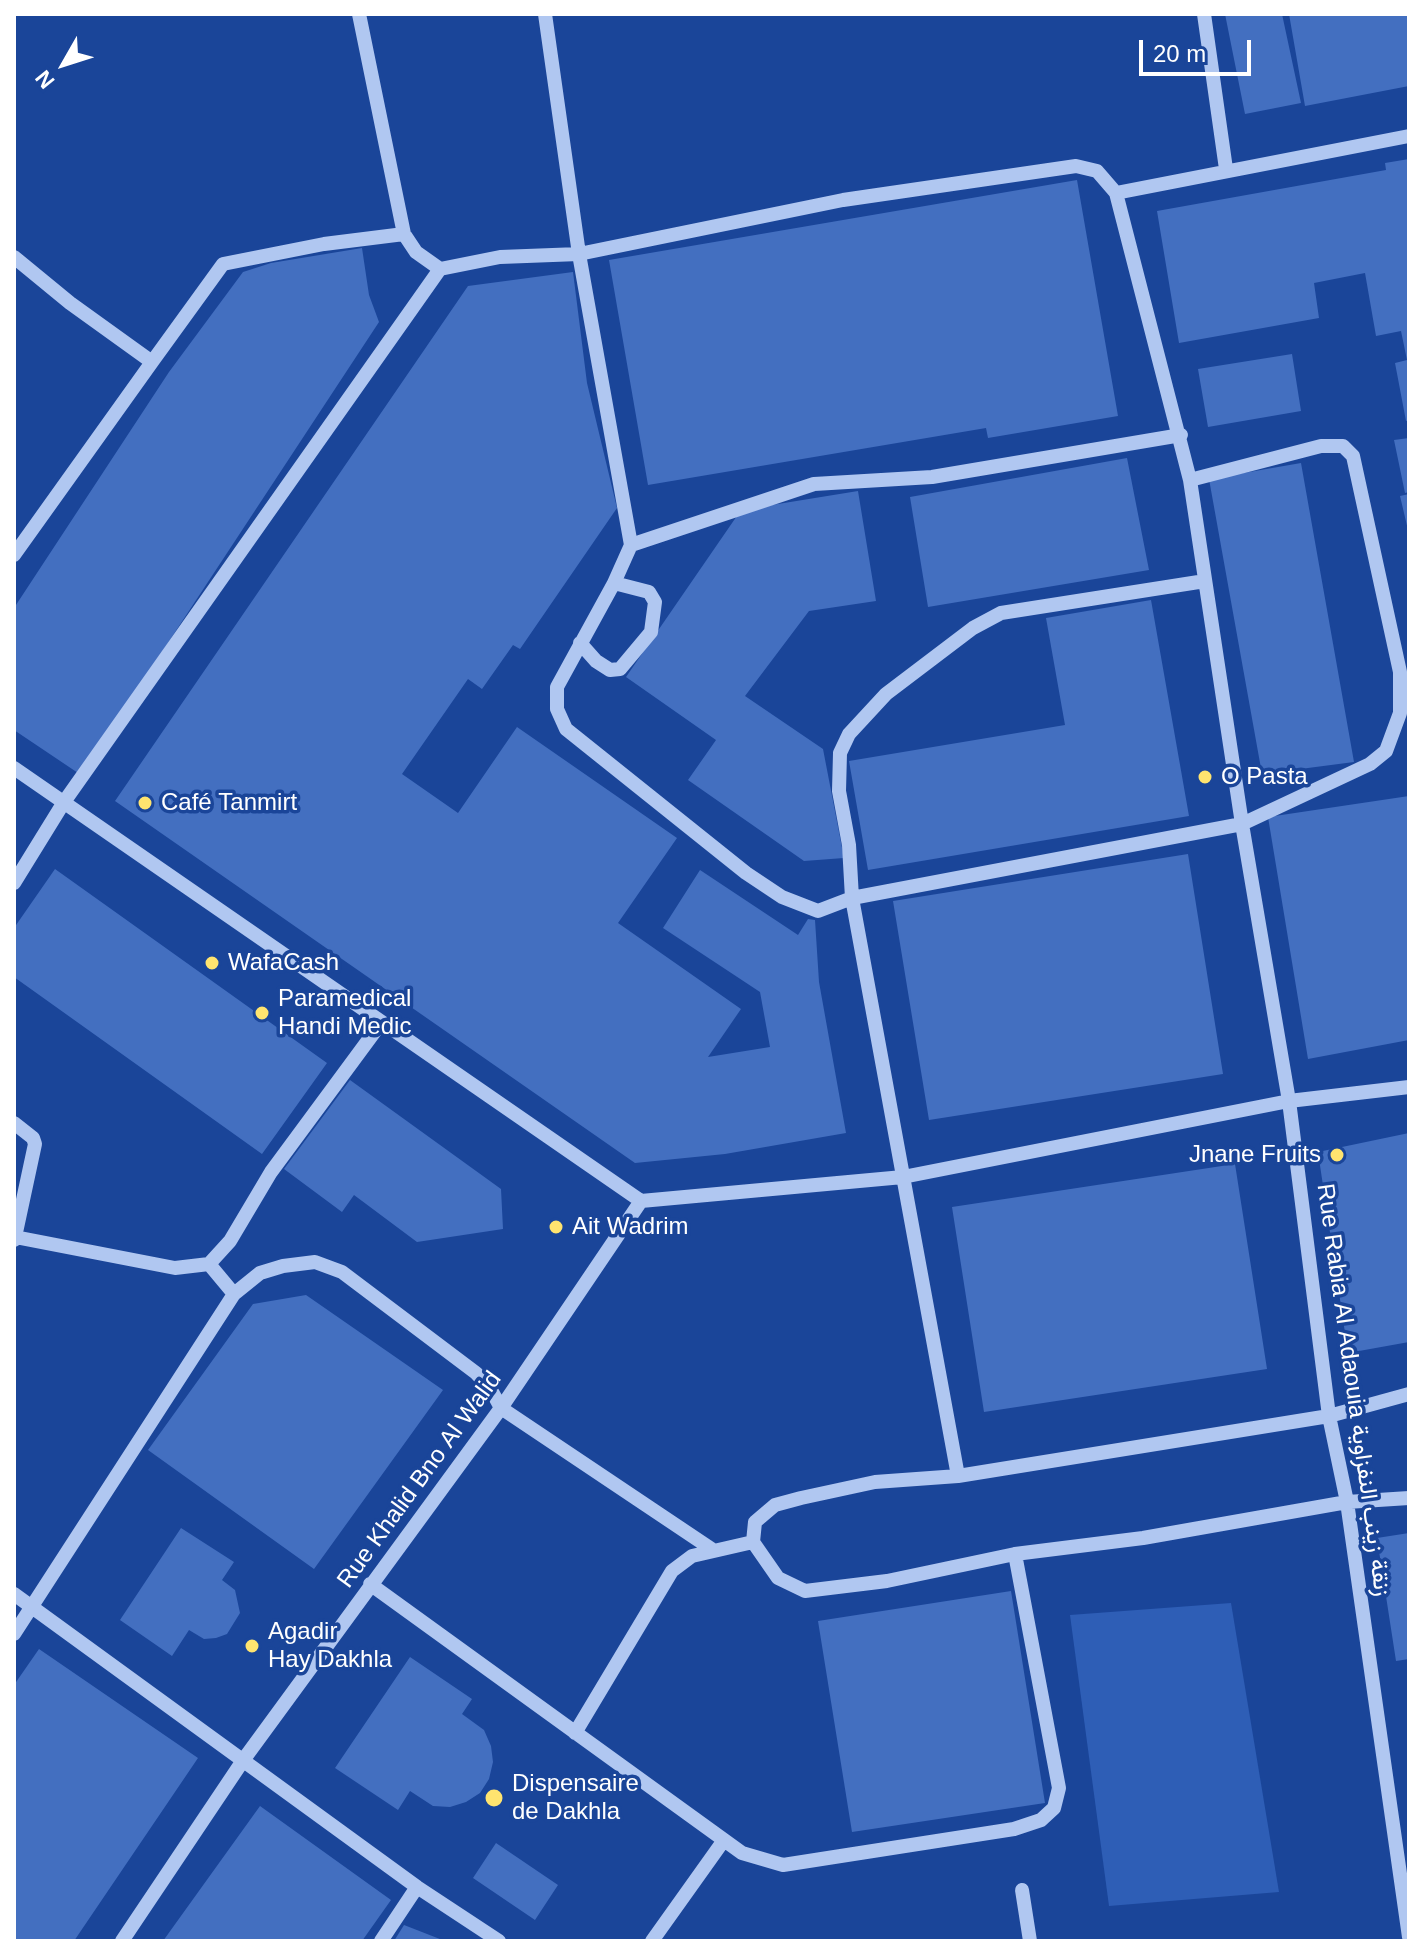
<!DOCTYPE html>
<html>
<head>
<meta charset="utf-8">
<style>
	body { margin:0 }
	#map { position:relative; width:1423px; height:1955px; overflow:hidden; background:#1a4599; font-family:Helvetica,sans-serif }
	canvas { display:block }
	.frame { position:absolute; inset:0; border:16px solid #fff; pointer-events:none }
	.north { position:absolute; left:24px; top:24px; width:80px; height:80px; -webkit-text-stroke:6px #1a4599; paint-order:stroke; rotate:231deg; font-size:22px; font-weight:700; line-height:32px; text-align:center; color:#fff }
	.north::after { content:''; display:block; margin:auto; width:28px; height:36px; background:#fff; clip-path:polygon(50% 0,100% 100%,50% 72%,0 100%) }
	.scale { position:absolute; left:1139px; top:40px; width:112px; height:36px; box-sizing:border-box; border:4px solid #fff; border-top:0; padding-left:10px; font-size:24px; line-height:28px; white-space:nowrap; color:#fff; -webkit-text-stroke:6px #1a4599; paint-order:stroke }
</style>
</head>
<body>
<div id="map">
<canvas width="1423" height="1955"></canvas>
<div class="frame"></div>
<div class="north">N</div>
<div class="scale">20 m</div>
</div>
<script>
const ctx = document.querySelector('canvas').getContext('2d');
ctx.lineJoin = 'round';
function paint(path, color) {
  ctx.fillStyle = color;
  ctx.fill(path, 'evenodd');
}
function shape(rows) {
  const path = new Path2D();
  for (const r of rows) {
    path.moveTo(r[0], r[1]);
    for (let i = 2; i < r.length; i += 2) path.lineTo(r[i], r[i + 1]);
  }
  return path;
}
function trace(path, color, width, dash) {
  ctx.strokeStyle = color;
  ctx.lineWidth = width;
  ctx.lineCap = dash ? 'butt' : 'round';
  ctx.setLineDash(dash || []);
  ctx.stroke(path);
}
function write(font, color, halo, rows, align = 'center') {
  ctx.font = font + ' Helvetica,Vazirmatn,sans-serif';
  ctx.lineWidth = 7;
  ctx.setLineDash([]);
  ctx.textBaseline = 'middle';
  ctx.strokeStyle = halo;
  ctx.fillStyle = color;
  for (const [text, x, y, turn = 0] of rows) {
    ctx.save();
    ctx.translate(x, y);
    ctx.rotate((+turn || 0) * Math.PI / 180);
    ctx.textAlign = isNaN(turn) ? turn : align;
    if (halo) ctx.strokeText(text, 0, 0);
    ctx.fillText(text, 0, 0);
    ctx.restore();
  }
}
const green = shape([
	[1231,1603,1279,1892,1109,1906,1070,1615]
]);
const building = shape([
	[1225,14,1282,14,1301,103,1245,114],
	[1289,14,1409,14,1409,86,1305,106],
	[1409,159,1409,420,1406,421,1395,363,1407,360,1401,331,1376,336,1365,273,1314,283,1319,318,1179,343,1157,211,1386,170,1385,163],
	[1077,180,1118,416,988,438,986,428,648,485,609,260],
	[362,248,369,295,379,322,81,775,14,730,14,608,169,372,243,272,271,263],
	[573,272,587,383,617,508,520,649,513,645,482,689,468,679,402,774,458,813,517,727,677,838,618,923,741,1009,708,1057,770,1047,760,992,663,928,700,870,798,935,808,919,815,920,819,982,846,1133,725,1154,635,1163,115,801,468,286],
	[1292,354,1301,411,1208,427,1198,369],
	[1409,438,1409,492,1405,493,1394,440],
	[1127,458,1149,570,928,607,910,497],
	[1301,463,1354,762,1262,774,1209,479],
	[858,491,876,601,809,611,745,696,823,749,844,858,804,861,688,780,716,740,626,677,741,510],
	[1409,494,1409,530,1408,530,1400,496],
	[1151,600,1189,816,868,870,849,761,1065,725,1046,618],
	[1409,796,1409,1040,1308,1059,1268,817],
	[1188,854,1223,1074,929,1120,893,901],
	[55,869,327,1063,262,1154,14,977,14,928],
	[350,1080,501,1189,503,1229,417,1242,354,1195,342,1212,284,1169],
	[1409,1133,1409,1342,1348,1353,1318,1152],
	[1235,1164,1267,1369,984,1412,952,1207],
	[306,1295,443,1390,314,1569,148,1450,253,1304],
	[181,1528,234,1562,222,1580,235,1590,240,1613,227,1634,216,1638,204,1639,189,1630,172,1656,120,1620],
	[1409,1533,1409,1659,1396,1661,1377,1538],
	[1011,1591,1045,1803,852,1832,818,1621],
	[39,1649,198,1758,74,1941,14,1941,14,1685],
	[410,1657,472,1699,462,1714,484,1730,491,1746,493,1762,489,1779,480,1793,466,1802,450,1807,433,1806,410,1791,398,1810,335,1768],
	[260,1806,391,1900,362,1941,163,1941],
	[496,1843,558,1885,535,1920,473,1878],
	[404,1925,445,1941,394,1941]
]);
const minor = shape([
	[359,14,404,234,416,252,440,269],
	[545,14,579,254,631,545,614,583,557,687,557,709,566,729,746,873,782,897,818,911,852,898,958,1476],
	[1204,14,1226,169],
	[1116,193,1190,480,1242,824,1289,1101,1329,1416,1347,1502,1409,1937],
	[14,257,70,303,152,362,223,264,324,244,404,234],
	[1190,480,1321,446,1343,446,1353,456,1400,672,1400,713,1386,751,1370,764,1242,824,852,898,849,845,839,791,840,753,849,734,886,694,973,628,1001,613,1205,581],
	[631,545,814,484,932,477,1181,435],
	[14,555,152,362],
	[580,643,596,661,610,670,620,669,651,632,655,602,649,592,614,583],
	[14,768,641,1201],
	[14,883,64,802,440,269,500,257,579,254,843,200,1076,166,1097,171,1116,193,1409,136],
	[14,1123,33,1138,35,1144,15,1237],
	[641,1201,903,1177,1289,1101,1409,1087],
	[14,1240,15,1237,175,1268,209,1264],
	[234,1294,209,1264,230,1241,271,1172,381,1023],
	[1409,1394,1329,1416,958,1476,875,1482,801,1498,775,1505,755,1522,753,1542,778,1578,805,1591,887,1581,1015,1554,1143,1538,1347,1502,1409,1498],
	[370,1584,742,1853,783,1865,1014,1829,1041,1820,1054,1808,1059,1788,1015,1554],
	[14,1594,417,1887,499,1941],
	[14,1634,234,1294,260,1273,283,1266,315,1262,342,1272,476,1373,490,1388,501,1408,713,1550],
	[575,1733,672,1571,692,1556,753,1542],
	[1022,1890,1030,1941],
	[122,1941,244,1759,501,1408,641,1201],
	[381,1941,417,1887],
	[652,1941,724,1840]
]);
const markers = [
	[1205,777,8,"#ffe46f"],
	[145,803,8,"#ffe46f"],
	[212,963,8,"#ffe46f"],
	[262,1013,8,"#ffe46f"],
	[1337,1155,8,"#ffe46f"],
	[556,1227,8,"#ffe46f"],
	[252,1646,8,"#ffe46f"],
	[494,1798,10,"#ffe46f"]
];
const poiNames = [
	["O Pasta",1221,777],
	["Café Tanmirt",161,803],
	["WafaCash",228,963],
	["Paramedical",278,999],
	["Handi Medic",278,1027],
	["Jnane Fruits",1321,1155,"right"],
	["Ait Wadrim",572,1227],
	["Agadir",268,1632],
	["Hay Dakhla",268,1660],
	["Dispensaire",512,1784],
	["de Dakhla",512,1812]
];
const streetNames = [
	["Rue Rabia Al Adaouia زنقة زينب النفزاوية",1353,1390,82],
	["Rue Khalid Bno Al Walid",420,1480,-54]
];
paint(green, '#2e5eb6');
paint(building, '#436fc0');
trace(minor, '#b0c7f1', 14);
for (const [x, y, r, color] of markers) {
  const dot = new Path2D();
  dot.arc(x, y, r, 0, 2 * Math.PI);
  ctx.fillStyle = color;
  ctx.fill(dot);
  trace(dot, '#1a4599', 3);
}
write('24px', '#fff', '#1a4599', poiNames, 'left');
write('24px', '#fff', '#1a4599', streetNames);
</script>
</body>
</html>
